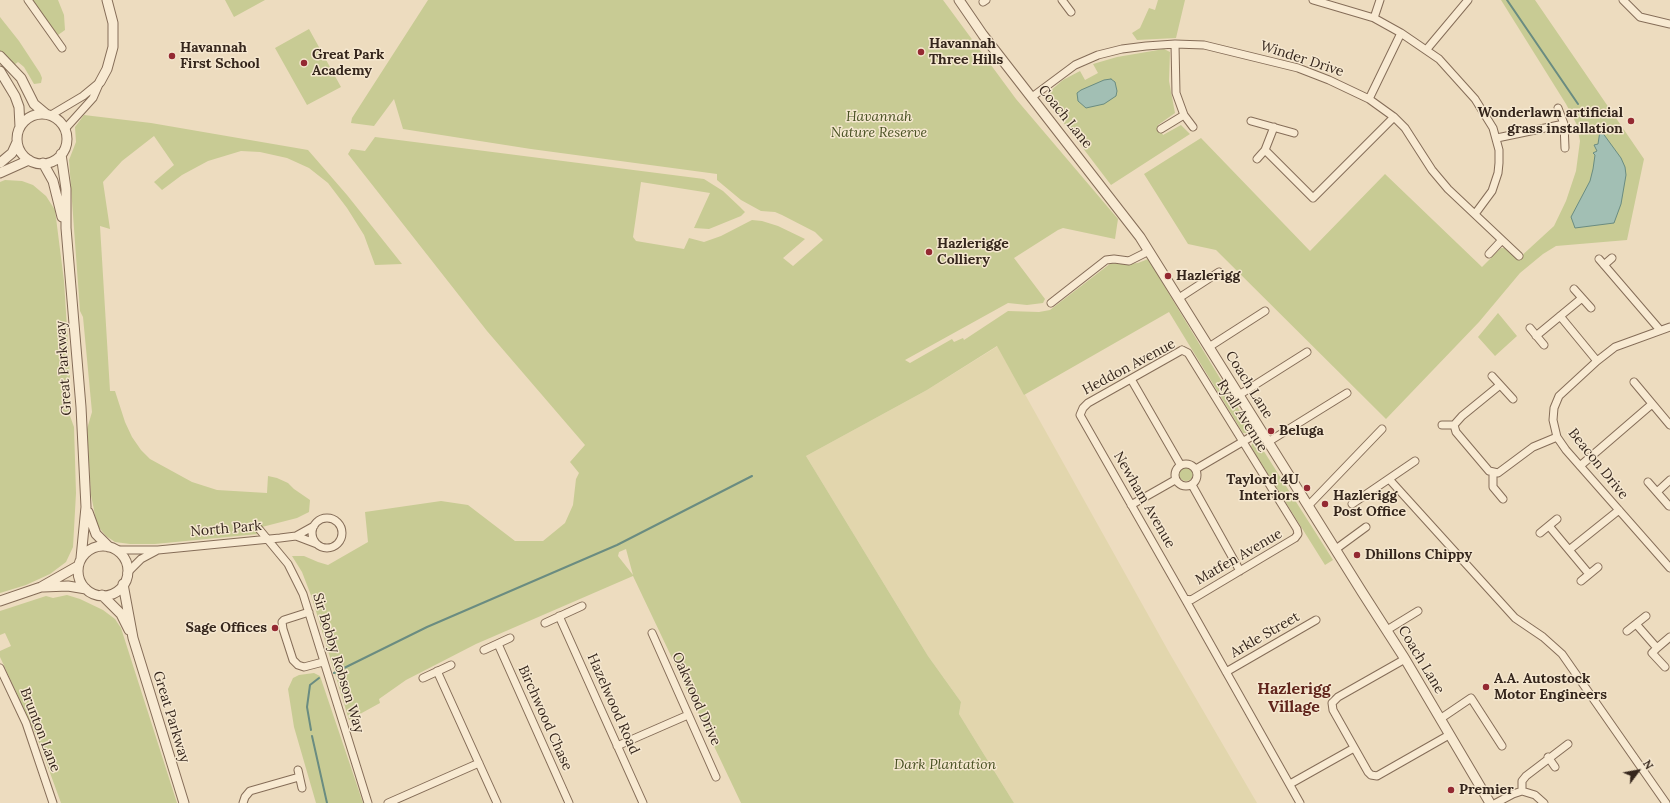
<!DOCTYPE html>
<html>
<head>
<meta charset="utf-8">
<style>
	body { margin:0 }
	#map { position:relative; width:1670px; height:803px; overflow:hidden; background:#eddcbf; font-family:Lora,serif }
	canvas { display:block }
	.north { position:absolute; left:1618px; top:751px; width:40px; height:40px; -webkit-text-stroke:3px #f5e7cf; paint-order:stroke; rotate:58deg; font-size:11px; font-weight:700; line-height:16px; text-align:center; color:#35261c }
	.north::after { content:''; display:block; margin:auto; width:14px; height:18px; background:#35261c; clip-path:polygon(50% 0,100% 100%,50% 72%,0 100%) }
</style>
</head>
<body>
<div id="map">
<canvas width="1670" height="803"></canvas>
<div class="north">N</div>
</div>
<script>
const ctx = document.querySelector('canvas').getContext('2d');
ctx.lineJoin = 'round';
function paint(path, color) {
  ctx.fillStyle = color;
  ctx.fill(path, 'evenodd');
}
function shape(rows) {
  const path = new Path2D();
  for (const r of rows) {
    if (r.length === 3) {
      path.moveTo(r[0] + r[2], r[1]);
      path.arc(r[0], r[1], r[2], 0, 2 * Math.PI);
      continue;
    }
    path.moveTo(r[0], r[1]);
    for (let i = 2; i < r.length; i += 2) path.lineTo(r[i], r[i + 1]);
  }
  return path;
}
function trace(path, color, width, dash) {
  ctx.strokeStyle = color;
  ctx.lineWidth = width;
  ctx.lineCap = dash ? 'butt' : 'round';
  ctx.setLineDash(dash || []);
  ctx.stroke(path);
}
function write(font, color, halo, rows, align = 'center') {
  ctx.font = font + ' Lora,serif';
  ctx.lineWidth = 3;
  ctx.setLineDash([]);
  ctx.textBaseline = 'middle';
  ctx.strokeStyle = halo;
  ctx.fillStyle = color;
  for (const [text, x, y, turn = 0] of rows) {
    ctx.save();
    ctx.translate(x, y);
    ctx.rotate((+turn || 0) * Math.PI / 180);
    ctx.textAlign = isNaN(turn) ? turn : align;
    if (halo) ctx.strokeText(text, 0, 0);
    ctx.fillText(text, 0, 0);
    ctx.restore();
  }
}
const farmland = shape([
	[998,346,1170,654,1257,803,1014,803,959,714,961,702,928,656,806,456,927,390]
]);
const green = shape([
	[32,0,58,0,64,15,65,30,58,35],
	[225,0,265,0,234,17],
	[428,0,943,0,1016,99,1118,219,1115,239,1063,228,1058,230,1014,258,1045,299,1043,303,1027,305,1008,303,905,360,910,363,952,339,954,342,963,338,964,340,1008,311,1039,312,1050,310,1111,263,1127,264,1138,263,1148,259,1250,428,1248,433,1243,433,1169,312,1024,395,997,346,927,390,806,456,928,656,961,702,959,714,1014,803,741,803,633,576,476,644,406,680,379,699,380,703,349,720,312,598,302,572,292,556,304,556,318,562,328,565,368,542,365,512,441,501,468,505,515,541,543,541,565,523,573,505,576,479,579,473,570,462,585,445,487,331,348,154,351,149,365,151,375,137,704,179,723,191,740,207,745,212,741,216,709,229,694,228,710,193,641,182,633,237,636,241,684,249,689,238,704,242,721,236,752,220,762,221,778,226,805,239,783,258,793,266,823,240,815,232,782,215,775,212,761,211,741,200,717,180,717,174,531,149,403,129,394,99,374,126,351,123,352,118],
	[626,549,633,575,618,556,619,552],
	[1158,0,1185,0,1176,38,1137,40,1132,33,1140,28,1149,8,1155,10],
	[1501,0,1535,0,1644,159,1627,240,1556,246,1543,254,1520,273,1479,322,1386,419,1216,250,1188,244,1144,174,1201,138,1310,251,1385,174,1482,267,1501,248,1507,248,1518,259,1554,226,1566,201,1576,171,1580,141,1577,125,1566,104],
	[0,17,19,41,40,73,42,78,41,83,34,84,24,67,18,62,14,65,0,53],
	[309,29,341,87,307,105,275,48],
	[1164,49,1170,52,1169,81,1175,113,1158,125,1163,135,1181,125,1190,134,1111,185,1047,101,1049,92,1063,80,1080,71,1085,80,1098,73,1093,64,1117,57],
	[84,115,151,123,308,150,347,195,402,264,375,265,364,235,347,208,328,183,309,168,287,158,260,152,241,151,208,161,182,175,162,190,154,182,174,165,154,136,122,161,103,182,110,229,100,226,110,391,115,391,125,422,132,437,141,450,150,459,192,482,217,490,267,493,268,476,277,478,288,483,294,489,310,500,309,512,297,518,258,528,258,534,155,544,130,544,115,542,106,536,97,525,91,495,87,429,92,412,83,317,80,311,69,160,76,142,75,127],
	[5,180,22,181,33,185,46,196,55,210,64,281,70,376,67,388,70,416,74,427,76,493,73,547,66,562,50,574,26,585,0,593,0,182],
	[1498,313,1517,336,1495,356,1478,337],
	[1253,441,1258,442,1333,560,1325,565,1251,447],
	[1186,474,7],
	[67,595,80,599,103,610,115,619,121,628,177,803,61,803,37,737,0,657,0,651,11,646,5,633,0,635,0,611,46,596,53,598],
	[314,673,320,676,363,803,316,803,294,727,288,689,293,678,299,675]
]);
const water = shape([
	[1111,79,1115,82,1117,91,1116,96,1104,104,1086,108,1078,101,1077,93,1081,90,1104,80,1111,79],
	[1600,131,1602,132,1621,158,1625,167,1626,175,1621,204,1614,223,1575,228,1571,217,1590,181,1593,169,1595,155,1593,153,1597,151,1594,145,1598,144,1600,131]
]);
const stream = shape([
	[1507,0,1578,104],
	[334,673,427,627,617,545,752,476],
	[311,730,307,707,310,685,319,678],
	[312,736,327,803]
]);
const minor = shape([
	[28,0,62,48],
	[1062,0,1071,12],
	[1313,0,1374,18,1401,33,1439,59,1475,99,1493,128,1499,150,1499,163,1498,173,1492,191,1475,214],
	[1623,0,1640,17,1670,24],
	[983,2,986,0],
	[1374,18,1380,0],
	[1175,44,1176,93,1184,115,1193,127],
	[1427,49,1468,0],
	[1032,97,1075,65,1098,55,1122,49,1146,46,1175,44,1204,45,1298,68,1329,80,1369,99,1394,117,1405,128,1432,170,1448,189,1519,256],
	[1369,99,1401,33],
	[1558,108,1564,124,1565,148],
	[51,115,83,96,100,82],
	[1251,121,1294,133],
	[65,129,93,98,100,82],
	[1161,129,1184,115],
	[1497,138,1564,124],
	[1265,150,1313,198,1394,117],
	[1257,159,1265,150,1274,127],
	[1489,254,1502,240],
	[1599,259,1660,330],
	[1604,265,1612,258],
	[1574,289,1591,308],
	[1179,298,1219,272],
	[1051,303,1106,260,1114,259,1129,261,1149,251],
	[1560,316,1597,361],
	[1670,327,1615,347,1597,361,1559,396,1554,408,1553,420,1557,437,1566,450,1670,568],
	[1530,328,1544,345],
	[1536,336,1582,298],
	[1209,347,1265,311],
	[1182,350,1188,353,1297,529,1298,534,1295,538,1191,600,1185,599,1080,415,1083,408,1088,403,1182,350],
	[1492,376,1513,399],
	[1131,379,1180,464],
	[1634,382,1670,425],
	[1500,385,1462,416,1454,425,1456,432,1489,471,1498,473,1533,447,1557,437],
	[1239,395,1307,352],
	[1442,425,1454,425],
	[1268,442,1347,393],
	[1186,475,11],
	[1580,466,1652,404],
	[1196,469,1261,431],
	[1493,473,1493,487,1503,499],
	[1389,479,1515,618,1543,637,1562,654,1666,803],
	[1648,482,1669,506],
	[1192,485,1240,571],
	[1657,492,1670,480],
	[1352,504,1415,461],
	[1131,505,1175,480],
	[1308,506,1382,429],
	[327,533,15],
	[1549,526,1589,574],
	[259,529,288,564,303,594,368,803],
	[1540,533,1557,519],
	[296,536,317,544],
	[1336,549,1366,527],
	[117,550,158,550,280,538,296,536,314,526],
	[1569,550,1619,510],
	[127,573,141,559,156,551],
	[1581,581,1598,567],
	[1185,599,1300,803],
	[309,612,284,620,282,622,283,629,293,660,298,665,304,667,323,662],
	[559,616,643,803],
	[545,623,582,606],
	[1636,624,1657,648,1670,637],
	[1387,630,1418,611],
	[1627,631,1646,616],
	[652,633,716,777],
	[498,644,569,803],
	[1657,648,1652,653,1665,667],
	[484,650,510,638],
	[1405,659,1338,697,1332,703,1333,710,1368,772,1371,775,1377,776,1449,735],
	[0,668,26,723,53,803],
	[437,671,497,803],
	[1226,672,1316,620],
	[423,678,451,665],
	[1440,719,1471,698,1502,746],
	[617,746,688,715],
	[1548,757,1555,767],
	[298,770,302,788],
	[1290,784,1354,748],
	[1522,791,1522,781,1526,776,1568,744],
	[243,803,245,797,250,791,299,777],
	[388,803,479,763],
	[1496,803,1513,794,1522,791,1535,795,1544,803]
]);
const tertiary = shape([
	[959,0,983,35,1140,237,1362,592,1405,659,1490,803],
	[0,56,21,78,34,104,46,114],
	[0,71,15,96,19,107,20,127],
	[100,82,107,69,113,47,113,23,107,0],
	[42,139,25],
	[61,154,66,189,66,228,81,407,86,507,81,558],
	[0,163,12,153,17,142],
	[43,163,53,181,62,217],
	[0,173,29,160],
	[88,512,96,534,109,547],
	[103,571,25],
	[123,584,133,638,184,803],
	[43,587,68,586,86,589],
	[102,595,121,614,129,630],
	[0,601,41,587,78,566]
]);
const markers = [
	[921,52,4,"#942932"],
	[172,56,4,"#942932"],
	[304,63,4,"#942932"],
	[1631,121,4,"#942932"],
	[929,252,4,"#942932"],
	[1168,276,4,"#942932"],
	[1271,431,4,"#942932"],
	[1307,488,4,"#942932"],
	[1325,504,4,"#942932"],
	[1357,555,4,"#942932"],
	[275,628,4,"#942932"],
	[1486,687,4,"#942932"],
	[1451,790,4,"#942932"]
];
const poiNames = [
	["Havannah",929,44],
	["Three Hills",929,60],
	["Havannah",180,48],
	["First School",180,64],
	["Great Park",312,55],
	["Academy",312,71],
	["Wonderlawn artificial",1623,113,"right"],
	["grass installation",1623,129,"right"],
	["Hazlerigge",937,244],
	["Colliery",937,260],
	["Hazlerigg",1176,276],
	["Beluga",1279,431],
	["Taylord 4U",1299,480,"right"],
	["Interiors",1299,496,"right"],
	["Hazlerigg",1333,496],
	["Post Office",1333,512],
	["Dhillons Chippy",1365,555],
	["Sage Offices",267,628,"right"],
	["A.A. Autostock",1494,679],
	["Motor Engineers",1494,695],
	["Premier",1459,790]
];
const streetNames = [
	["Winder Drive",1302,59,18],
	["Coach Lane",1065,117,51],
	["Heddon Avenue",1129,367,-28],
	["Great Parkway",64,368,-94],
	["Coach Lane",1249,385,58],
	["Ryall Avenue",1242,416,58],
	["Beacon Drive",1598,464,51],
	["Newham Avenue",1144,500,60],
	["North Park",226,529,-5],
	["Matfen Avenue",1239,557,-30],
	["Arkle Street",1265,635,-30],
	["Coach Lane",1421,660,59],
	["Sir Bobby Robson Way",338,663,73],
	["Oakwood Drive",696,699,66],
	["Hazelwood Road",613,704,66],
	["Great Parkway",171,717,73],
	["Birchwood Chase",545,718,66],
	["Brunton Lane",40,730,69]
];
const parkNames = [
	["Havannah",879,117],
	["Nature Reserve",879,133],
	["Dark Plantation",945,765]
];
const quarterNames = [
	["Hazlerigg",1294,689],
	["Village",1294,707]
];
paint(farmland, '#e2d6ad');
paint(green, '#c8cb94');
paint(water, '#a2bfb4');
trace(water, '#6a8c81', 1);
trace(stream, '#6a8c81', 2);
trace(minor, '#856d58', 9);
trace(tertiary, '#856d58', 11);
trace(minor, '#f8ead2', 7);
trace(tertiary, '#f8ead2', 9);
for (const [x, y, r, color] of markers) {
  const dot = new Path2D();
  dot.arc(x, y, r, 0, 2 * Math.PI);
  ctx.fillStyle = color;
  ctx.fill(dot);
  trace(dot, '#f5e7cf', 1.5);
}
write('bold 14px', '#35261c', '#f5e7cf', poiNames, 'left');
write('14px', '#35261c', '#f5e7cf', streetNames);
write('italic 14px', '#495123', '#f5e7cf', parkNames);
write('bold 16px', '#61251c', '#f5e7cf', quarterNames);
</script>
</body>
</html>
